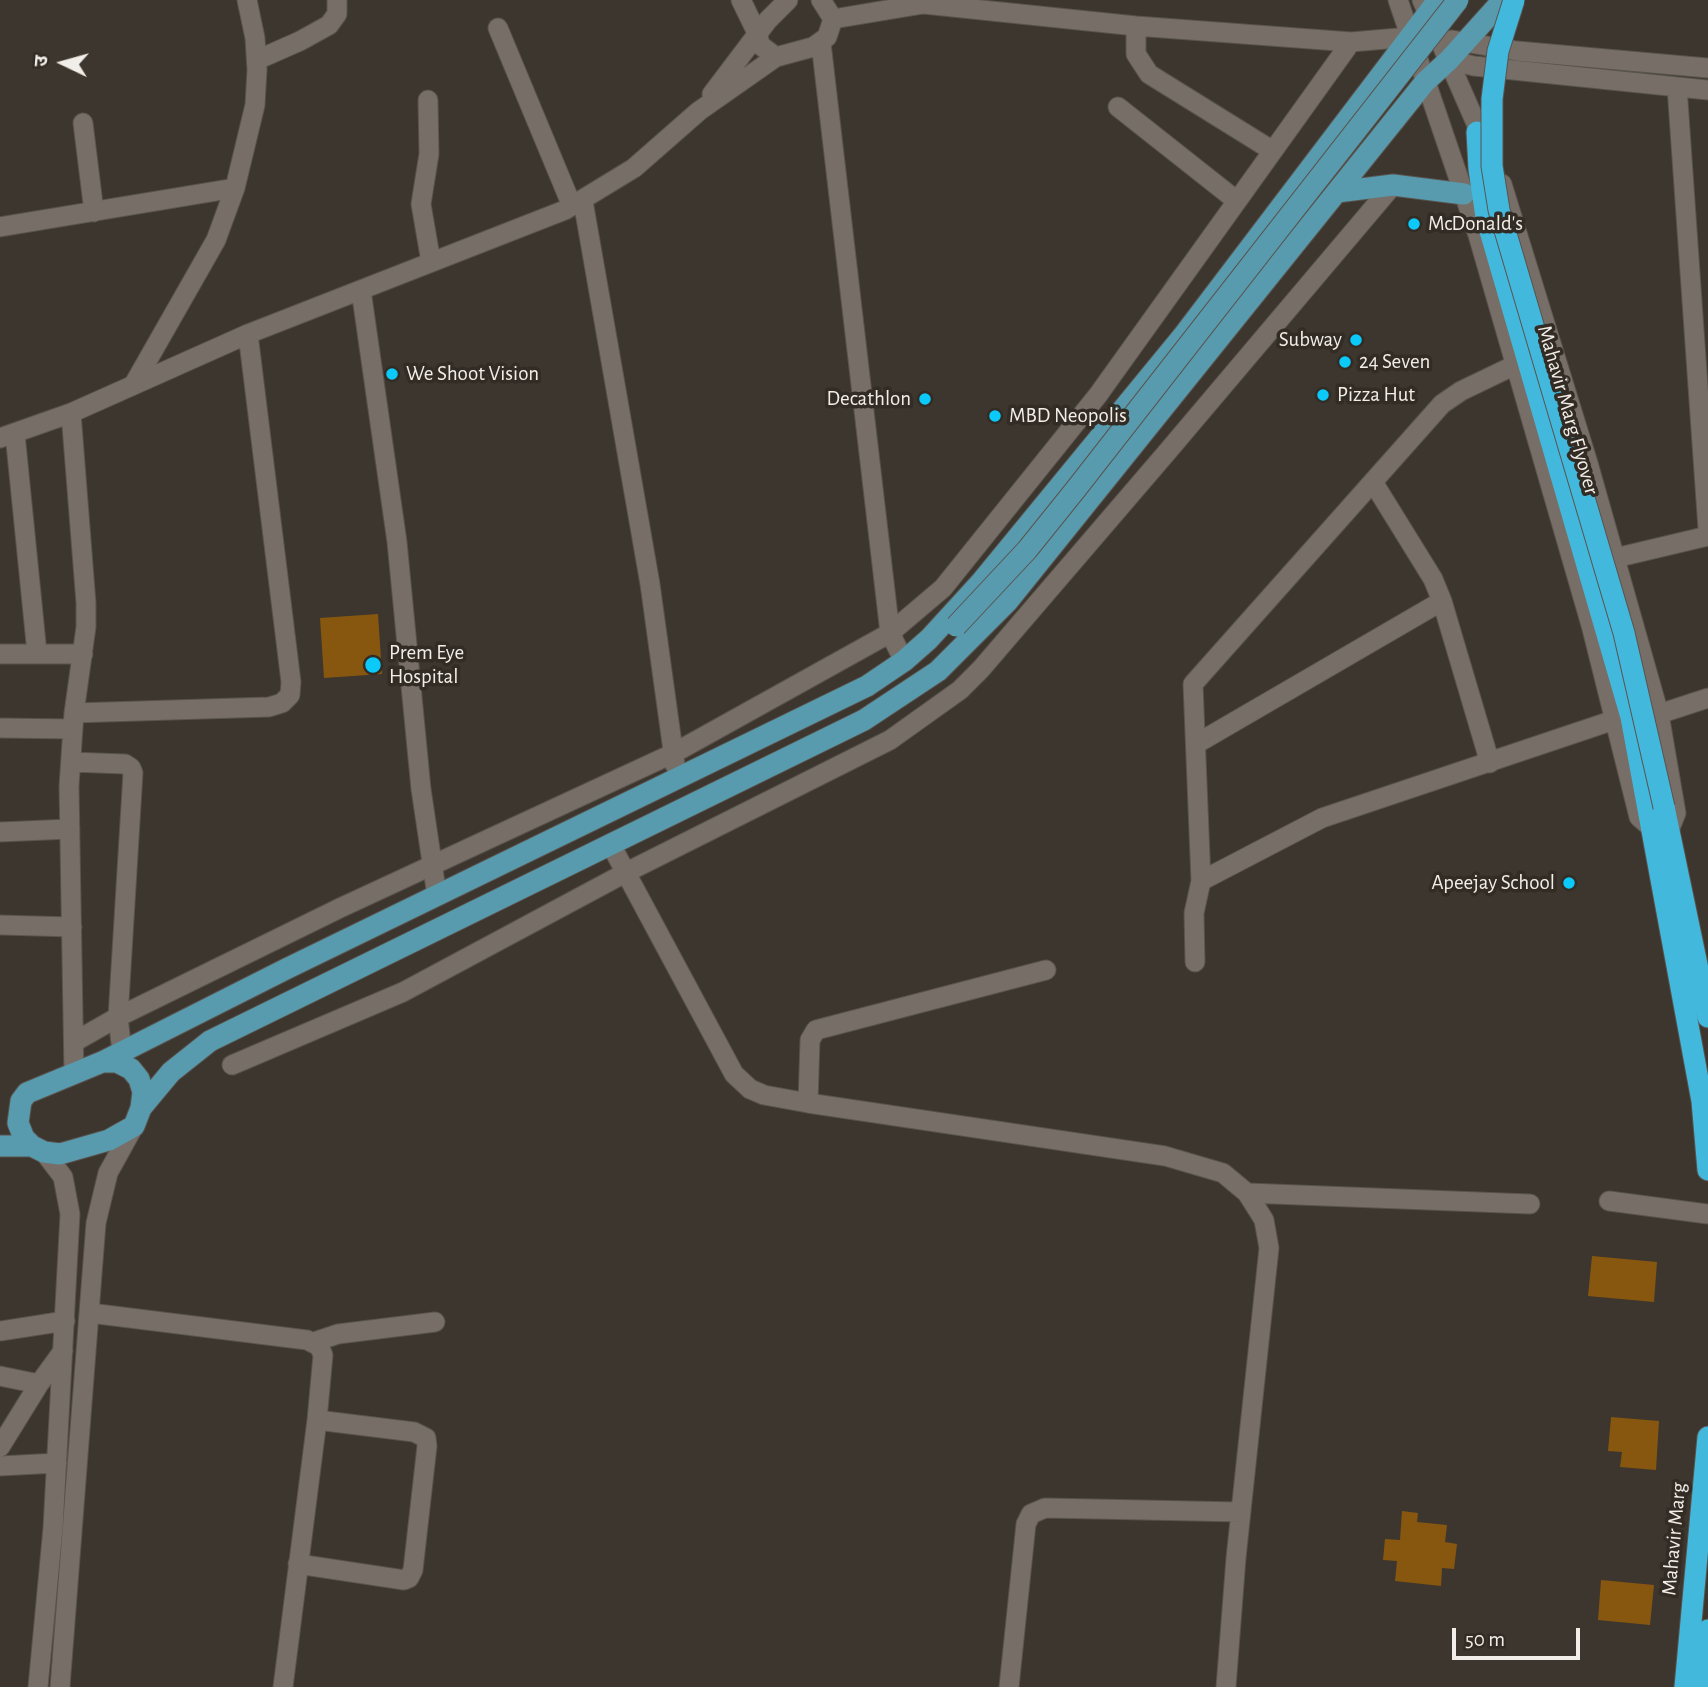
<!DOCTYPE html>
<html>
<head>
<meta charset="utf-8">
<style>
	body { margin:0 }
	#map { position:relative; width:1708px; height:1687px; overflow:hidden; background:#3c362e; font-family:"Alegreya Sans","Noto Sans Devanagari",sans-serif }
	canvas { display:block }
	.north { position:absolute; left:28px; top:28px; width:70px; height:70px; -webkit-text-stroke:5px #322c24; paint-order:stroke; rotate:275deg; font-size:19px; font-weight:700; line-height:28px; text-align:center; color:#f1ede8 }
	.north::after { content:''; display:block; margin:auto; width:24px; height:32px; background:#f1ede8; clip-path:polygon(50% 0,100% 100%,50% 72%,0 100%) }
	.scale { position:absolute; left:1452px; top:1628px; width:128px; height:32px; box-sizing:border-box; border:4px solid #f1ede8; border-top:0; padding-left:9px; font-size:21px; line-height:24px; white-space:nowrap; color:#f1ede8; -webkit-text-stroke:5px #322c24; paint-order:stroke }
</style>
</head>
<body>
<div id="map">
<canvas width="1708" height="1687"></canvas>
<div class="north">उ</div>
<div class="scale">50 m</div>
</div>
<script>
const ctx = document.querySelector('canvas').getContext('2d');
ctx.lineJoin = 'round';
function paint(path, color) {
  ctx.fillStyle = color;
  ctx.fill(path, 'evenodd');
}
function shape(rows) {
  const path = new Path2D();
  for (const r of rows) {
    path.moveTo(r[0], r[1]);
    for (let i = 2; i < r.length; i += 2) path.lineTo(r[i], r[i + 1]);
  }
  return path;
}
function trace(path, color, width, dash) {
  ctx.strokeStyle = color;
  ctx.lineWidth = width;
  ctx.lineCap = dash ? 'butt' : 'round';
  ctx.setLineDash(dash || []);
  ctx.stroke(path);
}
function write(font, color, halo, rows, align = 'center') {
  ctx.font = font + ' "Alegreya Sans",sans-serif';
  ctx.lineWidth = 7;
  ctx.setLineDash([]);
  ctx.textBaseline = 'middle';
  ctx.strokeStyle = halo;
  ctx.fillStyle = color;
  for (const [text, x, y, turn = 0] of rows) {
    ctx.save();
    ctx.translate(x, y);
    ctx.rotate((+turn || 0) * Math.PI / 180);
    ctx.textAlign = isNaN(turn) ? turn : align;
    if (halo) ctx.strokeText(text, 0, 0);
    ctx.fillText(text, 0, 0);
    ctx.restore();
  }
}
const building = shape([
	[378,614,382,674,324,678,320,618],
	[1592,1256,1657,1262,1654,1302,1588,1296],
	[1611,1417,1659,1421,1656,1470,1620,1467,1622,1452,1608,1451],
	[1402,1511,1418,1513,1417,1522,1447,1525,1445,1542,1457,1544,1454,1569,1442,1568,1441,1586,1395,1581,1397,1561,1383,1560,1385,1539,1400,1540],
	[1601,1580,1654,1585,1650,1625,1598,1620]
]);
const minor = shape([
	[741,0,758,35,760,45,776,57,813,47,827,37,833,19,821,0],
	[1398,0,1478,235,1591,625,1639,817,1654,830],
	[1422,0,1486,146],
	[924,4,1136,26,1351,42,1422,36],
	[833,19,935,2],
	[1136,26,1136,54,1149,74,1273,151],
	[498,28,572,206],
	[1452,40,1517,51,1708,68],
	[821,43,890,633,904,661],
	[257,60,300,41,329,25,337,14,337,0],
	[1449,60,1474,66,1708,90],
	[1677,87,1708,529],
	[712,94,768,20,788,0],
	[428,100,429,154,421,204,431,262],
	[1118,107,1237,201],
	[83,123,94,212],
	[1502,184,1588,463,1659,714,1676,813,1670,828],
	[583,201,650,584,675,765],
	[0,227,235,188],
	[361,290,397,542,421,789,437,896],
	[134,384,216,240,235,188,255,105,257,70,255,38,247,0],
	[71,413,86,603,86,627,74,713,69,786,74,1074],
	[15,434,37,653],
	[0,438,71,413,248,334,565,210,634,168,699,111,776,57],
	[1373,482,1433,579,1442,601,1490,763],
	[1615,558,1708,536],
	[0,654,83,654],
	[74,713,269,707,282,703,290,695,291,682,248,334],
	[1659,714,1708,698],
	[0,728,73,729],
	[1196,744,1442,601],
	[71,762,125,764,131,768,133,773,118,1017,122,1052],
	[0,832,70,829],
	[611,845,734,1074,750,1089,764,1095,808,1103,1165,1156,1223,1173,1247,1193,1264,1220,1269,1248,1236,1558,1226,1687],
	[1201,881,1322,818,1614,720],
	[0,925,72,927],
	[1195,962,1194,913,1201,881,1193,684,1442,404,1461,391,1515,365],
	[74,1042,118,1017,340,908,674,753,890,633,943,588,1098,395,1351,42],
	[232,1065,403,992,625,873,890,740,960,690,981,669,1168,451,1393,185],
	[808,1103,810,1040,816,1030,1046,970],
	[1247,1193,1530,1204],
	[1609,1201,1708,1214],
	[90,1313,307,1340,319,1346,323,1355,317,1420,283,1687],
	[0,1331,65,1321],
	[314,1342,338,1334,435,1322],
	[0,1376,39,1384],
	[0,1447,39,1384,63,1351],
	[0,1466,57,1463],
	[298,1564,404,1580,409,1578,413,1570,427,1446,426,1438,414,1432,317,1420],
	[38,1687,53,1528,70,1214,63,1177,44,1152],
	[60,1687,96,1223,108,1173,134,1126],
	[1009,1687,1026,1524,1031,1514,1045,1508,1241,1512]
]);
const major = shape([
	[1337,192,1393,185,1464,194],
	[102,1062,286,969,867,686,904,661,929,639,982,581,1183,336,1438,0],
	[102,1062,117,1062,131,1069,139,1079,143,1092,141,1108,134,1126,109,1140,60,1154,44,1152,32,1146,24,1138,18,1123,21,1101,27,1093,102,1062],
	[141,1108,171,1072,210,1041,864,720,938,671,1008,601,1425,82,1449,60,1503,0],
	[0,1146,32,1146]
]);
const highway = shape([
	[1477,132,1479,169,1486,217,1631,717,1702,1101,1708,1170],
	[1664,807,1708,1017],
	[1685,1687,1708,1437],
	[1702,1687,1708,1630]
]);
const majorBridge = shape([
	[956,626,1027,550,1076,489,1458,0]
]);
const highwayBridge = shape([
	[1514,0,1498,51,1492,99,1492,166,1499,210,1624,633,1664,807]
]);
const markers = [
	[1414,224,7,"#0bcafa"],
	[1356,340,7,"#0bcafa"],
	[1345,362,7,"#0bcafa"],
	[392,374,7,"#0bcafa"],
	[1323,395,7,"#0bcafa"],
	[925,399,7,"#0bcafa"],
	[995,416,7,"#0bcafa"],
	[373,665,9,"#0bcafa"],
	[1569,883,7,"#0bcafa"]
];
const poiNames = [
	["McDonald's",1428,224],
	["Subway",1342,340,"right"],
	["24 Seven",1359,362],
	["We Shoot Vision",406,374],
	["Pizza Hut",1337,395],
	["Decathlon",911,399,"right"],
	["MBD Neopolis",1009,416],
	["Prem Eye",389,653],
	["Hospital",389,677],
	["Apeejay School",1555,883,"right"]
];
const streetNames = [
	["Mahavir Marg Flyover",1568,410,74],
	["Mahavir Marg",1674,1539,-85]
];
paint(building, '#875710');
trace(minor, '#59534d', 21);
trace(major, '#59534d', 23);
trace(highway, '#59534d', 23);
trace(minor, '#776f67', 19);
trace(major, '#589bae', 21);
trace(highway, '#43b8dd', 21);
trace(majorBridge, '#59534d', 23, []);
trace(highwayBridge, '#59534d', 23, []);
trace(majorBridge, '#589bae', 21);
trace(highwayBridge, '#43b8dd', 21);
for (const [x, y, r, color] of markers) {
  const dot = new Path2D();
  dot.arc(x, y, r, 0, 2 * Math.PI);
  ctx.fillStyle = color;
  ctx.fill(dot);
  trace(dot, '#322c24', 2.5);
}
write('21px', '#f1ede8', '#322c24', poiNames, 'left');
write('21px', '#f1ede8', '#322c24', streetNames);
</script>
</body>
</html>
